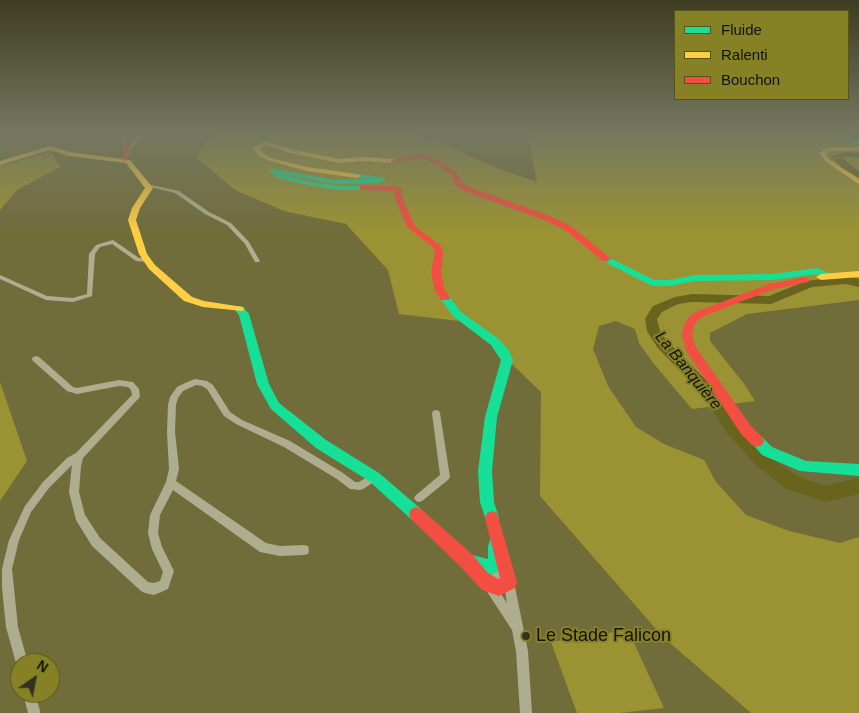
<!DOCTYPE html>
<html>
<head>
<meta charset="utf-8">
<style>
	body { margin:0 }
	#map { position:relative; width:859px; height:713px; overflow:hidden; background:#716d3b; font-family:Arial,sans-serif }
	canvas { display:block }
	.legend { position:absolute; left:674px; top:10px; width:175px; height:90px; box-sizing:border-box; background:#878125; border:1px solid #58541d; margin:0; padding:6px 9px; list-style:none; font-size:15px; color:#111 }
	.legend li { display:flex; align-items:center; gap:10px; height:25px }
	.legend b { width:25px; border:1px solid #58541d }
	.north { position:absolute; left:10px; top:653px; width:50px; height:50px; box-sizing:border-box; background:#878125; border:1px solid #58541d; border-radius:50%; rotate:33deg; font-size:14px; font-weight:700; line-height:20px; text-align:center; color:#111 }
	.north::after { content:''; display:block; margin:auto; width:18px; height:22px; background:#333120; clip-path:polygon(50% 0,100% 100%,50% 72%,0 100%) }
</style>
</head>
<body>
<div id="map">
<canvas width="859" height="713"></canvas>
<ul class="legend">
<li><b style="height:6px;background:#16e098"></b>Fluide</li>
<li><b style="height:6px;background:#ffcf43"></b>Ralenti</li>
<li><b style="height:6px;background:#f24e42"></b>Bouchon</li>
</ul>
<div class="north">N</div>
</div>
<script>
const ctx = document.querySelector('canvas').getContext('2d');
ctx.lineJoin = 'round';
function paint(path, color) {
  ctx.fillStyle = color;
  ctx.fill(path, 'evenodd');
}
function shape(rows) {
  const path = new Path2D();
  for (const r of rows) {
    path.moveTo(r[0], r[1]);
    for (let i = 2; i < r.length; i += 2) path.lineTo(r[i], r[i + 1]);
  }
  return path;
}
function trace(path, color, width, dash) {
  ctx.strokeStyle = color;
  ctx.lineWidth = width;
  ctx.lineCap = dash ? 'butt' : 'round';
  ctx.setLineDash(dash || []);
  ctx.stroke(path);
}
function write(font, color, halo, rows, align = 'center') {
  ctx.font = font + ' Arial,sans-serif';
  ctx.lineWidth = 4;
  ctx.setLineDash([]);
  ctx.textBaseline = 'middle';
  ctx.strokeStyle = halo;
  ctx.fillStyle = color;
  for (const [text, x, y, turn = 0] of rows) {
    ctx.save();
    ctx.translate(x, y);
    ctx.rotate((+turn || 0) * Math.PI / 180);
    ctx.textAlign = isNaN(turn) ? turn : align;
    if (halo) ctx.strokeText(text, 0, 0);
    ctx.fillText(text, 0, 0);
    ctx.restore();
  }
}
const green = shape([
	[213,134,410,134,444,144,496,168,537,182,528,134,859,134,859,300,747,314,710,333,710,341,745,385,755,401,692,409,654,364,639,343,635,329,616,321,599,326,593,349,608,386,636,427,664,444,704,460,716,482,746,515,789,531,840,543,859,537,859,713,751,713,663,637,540,496,541,392,468,322,399,314,388,270,346,224,284,211,235,190,196,157],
	[51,152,60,167,17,190,0,210,0,166],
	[0,382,27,461,0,501],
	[628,630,664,708,620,713,577,713,551,642]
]);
const river = shape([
	[850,134,859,134,859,140,856,140,850,134],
	[848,152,859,153,859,157,841,157,859,171,859,178,843,169,831,156,848,152],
	[846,276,859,279,859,287,846,284,812,287,771,304,692,302,678,304,662,312,657,319,660,331,667,341,713,387,739,423,769,456,797,476,825,486,859,478,859,494,825,502,785,488,757,466,727,433,703,395,657,347,647,331,645,319,653,306,675,297,692,294,769,296,806,281,846,276]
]);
const street = shape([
	[139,134,143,134,131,150,124,151,124,149,127,148,139,134],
	[147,184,179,191,209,212,231,223,249,242,260,261,259,262,255,262,245,244,227,225,205,214,175,193,147,186,147,184],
	[113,240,139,258,147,258,150,260,147,262,136,261,112,244,100,247,95,254,92,296,73,302,46,300,0,279,0,275,47,296,73,298,87,294,89,254,96,245,113,240],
	[36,356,39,357,73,387,77,388,119,380,133,382,139,389,140,396,139,398,83,458,81,466,79,492,85,515,100,538,148,582,154,583,160,581,163,572,152,549,148,533,150,515,166,482,169,469,167,432,168,405,170,397,177,387,185,383,195,379,207,381,213,385,230,412,242,420,290,441,343,473,355,482,359,482,374,473,377,474,379,477,377,480,363,489,360,490,350,489,337,479,284,447,236,424,224,416,207,389,202,386,196,385,183,391,178,398,176,405,175,432,179,469,176,481,266,543,280,546,304,545,308,546,309,550,308,554,304,555,280,556,260,552,173,490,160,515,158,533,162,547,174,571,168,589,154,595,145,593,141,591,92,546,76,520,69,492,72,465,49,488,31,512,19,540,12,569,14,588,18,627,28,663,20,663,20,668,18,667,16,663,6,627,2,588,2,569,9,540,25,506,43,482,67,458,76,453,132,395,131,390,128,387,119,386,77,394,67,391,33,361,32,359,33,357,36,356],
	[436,410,439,411,440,413,450,477,448,480,422,501,419,502,416,501,414,498,416,495,440,475,432,413,433,411,436,410],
	[487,564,513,578,514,582,528,651,532,713,520,713,516,651,512,630,484,587,486,583,490,581,494,583,507,603,504,585,483,573,482,569,483,565,487,564],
	[23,693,35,693,40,711,40,713,28,713,23,693]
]);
const fast = shape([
	[835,134,843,134,859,142,859,147,835,134],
	[272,168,334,180,365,179,354,178,354,174,357,174,382,177,386,179,379,183,334,184,282,174,307,181,339,186,363,186,367,188,363,190,339,190,307,185,277,178,269,170,272,168],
	[606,256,654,280,669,280,695,275,773,274,817,268,833,275,828,278,816,274,773,280,695,281,669,286,652,286,603,261,603,257,606,256],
	[445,295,449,296,461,312,499,339,509,351,513,360,497,417,492,471,494,502,499,518,497,523,492,525,487,523,480,502,478,471,485,417,501,360,491,345,453,316,440,298,445,295],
	[239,306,243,307,249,314,269,384,279,403,326,440,379,473,421,509,423,514,421,519,416,521,411,519,369,481,316,448,271,409,257,384,239,315,234,309,239,306],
	[757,435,762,437,772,447,806,461,859,464,859,476,800,471,762,455,750,441,752,437,757,435],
	[496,538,502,540,504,546,504,558,499,572,485,576,462,568,460,562,462,556,468,554,488,559,488,546,490,540,496,538]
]);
const slow = shape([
	[265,141,291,149,339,159,363,157,393,159,396,161,393,163,363,161,339,163,290,153,266,145,260,149,262,153,271,158,307,167,357,174,361,176,357,178,307,171,267,160,258,155,253,148,265,141],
	[50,146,70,152,130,160,153,188,140,208,136,220,147,254,155,265,192,297,204,301,243,307,244,309,243,311,203,307,184,301,149,269,139,254,128,220,132,208,145,188,126,163,69,156,50,150,0,165,0,161,50,146],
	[859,147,859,151,830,151,826,154,830,160,859,179,859,184,826,162,819,153,829,147,859,147],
	[859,271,859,277,821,280,816,277,821,274,859,271]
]);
const jam = shape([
	[122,134,128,134,130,155,124,161,121,159,124,155,122,134],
	[419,154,431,156,457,173,460,181,470,187,550,216,571,226,611,259,606,262,603,261,565,230,544,220,464,191,454,184,452,175,427,159,419,158,393,163,390,161,419,154],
	[360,186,392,186,402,188,402,196,415,226,441,246,443,253,441,272,445,291,450,298,449,300,441,300,435,291,431,272,435,253,433,247,407,227,394,196,395,191,363,190,360,190,360,186],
	[805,277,810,280,808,282,774,289,706,315,698,320,694,325,692,335,695,346,751,426,762,437,764,441,762,445,757,447,752,445,741,434,686,350,682,335,684,325,690,316,698,311,769,284,805,277],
	[416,507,421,509,473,555,487,572,498,579,500,578,485,518,487,513,492,511,497,513,517,582,515,588,499,596,482,590,461,567,411,519,409,514,411,509,416,507]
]);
const markers = [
	[526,636,5,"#333120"]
];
const waterNames = [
	["La Banquière",688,371,51]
];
const nearPoinames = [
	["Le Stade Falicon",536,636]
];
paint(green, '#9b9333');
paint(river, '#68641d');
paint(street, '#afad8f');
paint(fast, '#16e098');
paint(slow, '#ffcf43');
paint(jam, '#f24e42');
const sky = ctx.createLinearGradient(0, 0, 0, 234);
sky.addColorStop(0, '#3e3c20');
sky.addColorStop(0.57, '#757860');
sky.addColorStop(1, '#75786000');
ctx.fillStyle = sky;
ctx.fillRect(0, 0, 859, 234);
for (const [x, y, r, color] of markers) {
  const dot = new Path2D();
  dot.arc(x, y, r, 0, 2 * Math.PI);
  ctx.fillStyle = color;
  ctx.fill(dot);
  trace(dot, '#878125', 2);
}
write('italic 16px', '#111', '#878125', waterNames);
write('18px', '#111', '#878125', nearPoinames, 'left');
</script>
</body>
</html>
